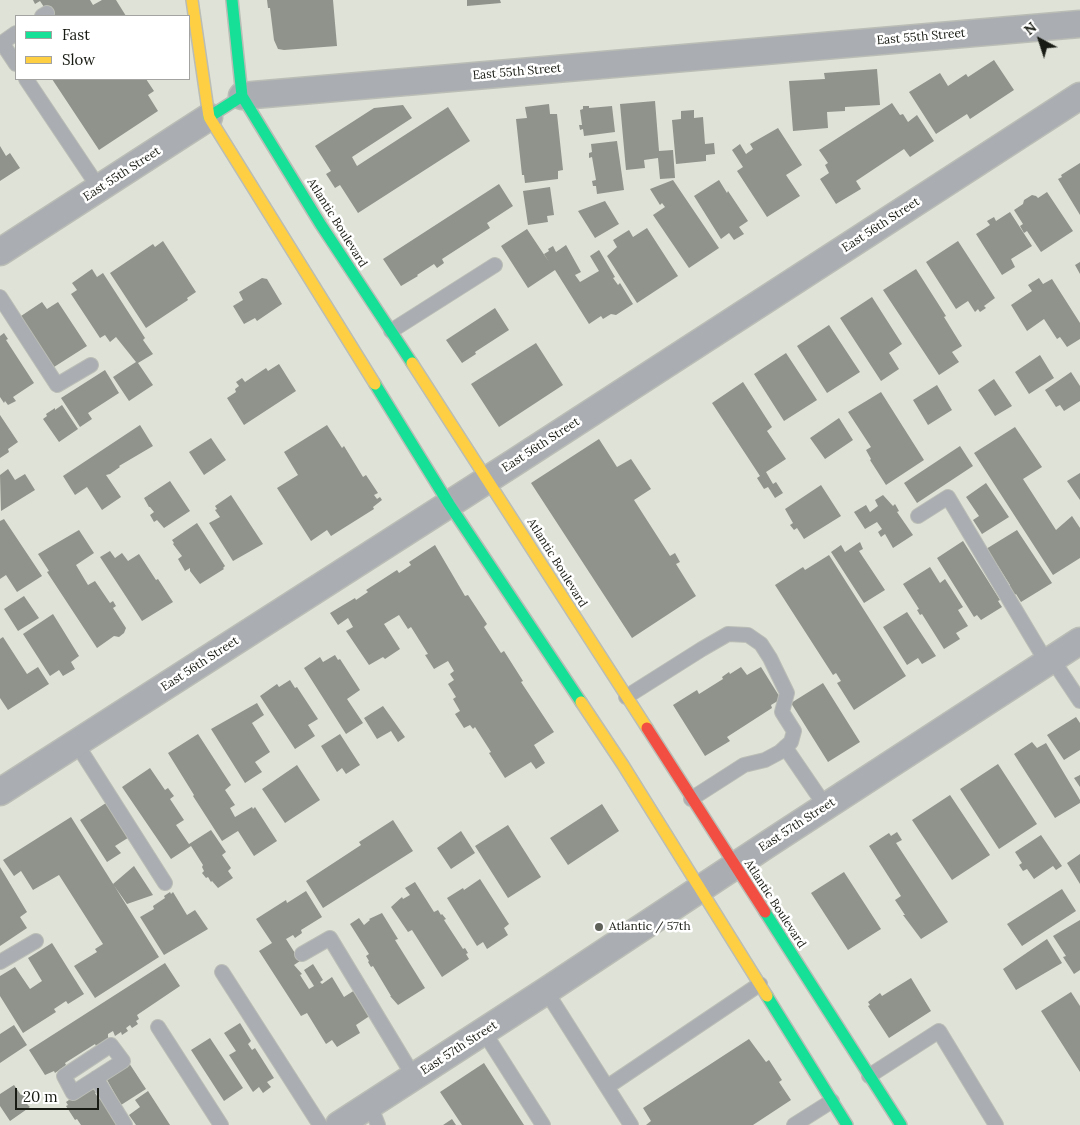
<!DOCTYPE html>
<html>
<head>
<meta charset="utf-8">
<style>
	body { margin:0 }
	#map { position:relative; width:1080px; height:1125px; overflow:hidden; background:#dee2d7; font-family:Lora,serif }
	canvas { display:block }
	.legend { position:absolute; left:15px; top:15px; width:175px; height:65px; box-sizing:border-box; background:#fff; border:1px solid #a3a4a1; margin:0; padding:6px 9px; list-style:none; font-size:15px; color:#181b13 }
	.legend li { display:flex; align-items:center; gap:10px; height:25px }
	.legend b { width:25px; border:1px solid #a3a4a1 }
	.north { position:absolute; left:1015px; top:15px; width:50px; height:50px; -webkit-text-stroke:4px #fff; paint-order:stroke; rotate:320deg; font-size:14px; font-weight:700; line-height:20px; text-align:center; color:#181b13 }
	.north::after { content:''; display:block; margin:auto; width:18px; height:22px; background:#181b13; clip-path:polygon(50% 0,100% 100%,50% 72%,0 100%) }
	.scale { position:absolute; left:15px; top:1088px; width:84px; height:22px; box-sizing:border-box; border:2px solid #181b13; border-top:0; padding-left:6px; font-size:15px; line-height:18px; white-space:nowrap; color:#181b13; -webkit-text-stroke:4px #fff; paint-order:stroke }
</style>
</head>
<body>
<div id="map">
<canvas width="1080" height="1125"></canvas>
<ul class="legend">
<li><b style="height:6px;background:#16e098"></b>Fast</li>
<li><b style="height:6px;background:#ffcf43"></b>Slow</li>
</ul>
<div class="north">N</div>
<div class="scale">20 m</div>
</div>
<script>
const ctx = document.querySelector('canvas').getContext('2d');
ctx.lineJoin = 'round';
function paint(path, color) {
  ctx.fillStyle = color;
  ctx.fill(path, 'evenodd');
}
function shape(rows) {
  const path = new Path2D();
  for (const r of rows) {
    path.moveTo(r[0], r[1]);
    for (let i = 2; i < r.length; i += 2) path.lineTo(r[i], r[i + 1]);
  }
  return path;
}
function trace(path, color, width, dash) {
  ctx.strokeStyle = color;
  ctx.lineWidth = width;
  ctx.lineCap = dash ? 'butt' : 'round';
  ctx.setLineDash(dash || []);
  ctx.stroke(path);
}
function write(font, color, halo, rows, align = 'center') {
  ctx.font = font + ' Lora,serif';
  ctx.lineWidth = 5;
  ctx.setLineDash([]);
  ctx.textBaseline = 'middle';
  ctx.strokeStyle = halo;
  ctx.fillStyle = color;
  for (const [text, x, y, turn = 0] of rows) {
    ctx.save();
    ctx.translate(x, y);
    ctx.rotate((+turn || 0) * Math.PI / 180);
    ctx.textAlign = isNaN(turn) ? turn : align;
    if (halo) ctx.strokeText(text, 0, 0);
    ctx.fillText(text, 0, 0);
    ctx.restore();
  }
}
const building = shape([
	[33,0,90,0,93,5,102,0,116,0,126,16,50,16,40,1,35,4],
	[267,0,333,0,337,46,284,50,278,49,274,40,270,8,268,8],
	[467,0,500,0,501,3,467,6],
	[994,60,1014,90,970,119,967,114,936,134,909,92,940,73,948,86,966,74,968,77],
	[877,69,880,105,845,107,845,111,827,112,828,128,793,131,789,81,825,79,824,73],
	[52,79,146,79,154,91,148,95,158,111,99,150],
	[655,101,659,151,673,150,675,178,660,179,658,158,644,160,645,168,626,170,620,104],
	[892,103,900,115,903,114,908,122,917,115,934,141,910,157,904,149,856,181,861,189,836,204,820,179,829,173,825,165,828,163,819,150],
	[549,104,550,114,557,114,563,170,558,171,558,179,525,183,524,175,522,175,516,119,527,118,525,107],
	[403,105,412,118,352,157,357,166,448,107,470,141,358,213,340,185,335,188,326,174,331,171,315,146,374,108],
	[583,106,589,106,589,108,612,106,615,132,584,136,583,129,580,130,579,125,582,125,580,110,583,109],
	[694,110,694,118,703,117,705,144,714,143,715,154,706,155,706,161,676,164,672,120,681,119,681,111],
	[778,128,802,165,786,175,800,196,767,217,737,171,743,167,732,150,740,144,746,154,753,149,750,144],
	[617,141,624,190,597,194,596,186,593,186,592,181,596,180,592,157,589,158,589,153,592,152,591,144],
	[0,146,6,156,10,153,20,168,0,181],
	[1080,163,1080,215,1058,179,1062,177,1061,175],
	[673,180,719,248,689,268,653,215,665,207,662,203,660,205,650,189],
	[719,180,727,193,728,191,748,221,739,227,744,234,734,240,729,233,721,239,694,196],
	[499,184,513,206,487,223,490,228,442,259,444,263,437,268,434,264,417,275,418,276,401,286,383,259],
	[550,187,554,215,547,216,548,222,528,225,523,191],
	[1047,192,1073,231,1041,252,1027,231,1024,233,1020,226,1023,224,1014,210,1023,204,1024,200,1032,195,1036,196,1038,198],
	[605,201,619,224,595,238,578,211],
	[1010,212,1032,246,1011,259,1015,267,1002,275,976,234,990,225,987,221,994,217,996,221],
	[647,228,678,276,637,303,607,256,617,247,613,240,629,230,633,237],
	[527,229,549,262,544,254,549,251,548,249,553,246,556,252,566,245,581,272,575,275,580,282,599,271,590,256,599,250,615,277,613,278,618,285,620,283,633,304,616,315,611,314,603,319,601,316,589,324,555,270,528,288,501,246],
	[163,241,196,292,187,298,188,300,146,328,110,273,153,244,155,247],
	[958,241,995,298,984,306,986,308,980,312,978,309,975,312,968,301,956,309,926,262],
	[1080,262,1080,274,1075,265],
	[92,269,97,277,103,273,145,338,143,340,153,354,138,363,153,385,129,401,113,377,136,362,116,337,110,342,105,335,100,338,71,294,77,290,72,283],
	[916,269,946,316,944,317,962,346,952,352,959,362,939,375,883,290],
	[262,278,267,279,282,304,257,321,255,318,244,324,233,306,243,300,239,292],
	[1039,278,1043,284,1052,279,1080,323,1080,339,1067,347,1060,337,1057,339,1044,319,1027,331,1011,305,1032,291,1028,285],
	[872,297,902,344,889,353,899,369,881,381,840,318],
	[42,302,47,309,58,302,87,346,54,367,21,316],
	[495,308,509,330,475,352,476,354,462,363,446,340],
	[829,325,860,372,827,393,797,346],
	[4,333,8,339,6,340,34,383,13,397,16,401,8,405,5,401,4,403,0,397,0,336],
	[536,343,563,385,499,427,471,384],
	[786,353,817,400,784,421,754,374],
	[1040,355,1054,378,1029,394,1015,372],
	[279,364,296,391,244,425,227,398,236,392,235,389,239,386,236,382,242,378,245,382,266,368,268,371],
	[105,370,119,393,88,413,92,419,80,427,61,398],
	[1071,372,1080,386,1080,401,1064,411,1060,405,1056,407,1045,390],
	[994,379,1012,406,995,416,978,390],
	[743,382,772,427,767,431,786,459,766,472,773,484,776,482,783,493,775,498,768,487,764,489,757,478,760,476,712,403],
	[937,385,952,410,928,425,913,400],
	[881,392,924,460,886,485,870,460,871,459,866,450,871,447,848,412],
	[62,405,78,429,59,442,43,419,47,416,46,414,55,408,55,410],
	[0,415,18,442,8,449,9,452,0,458],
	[839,418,853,440,825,459,810,438],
	[140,425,153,446,119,466,120,467,110,474,106,475,121,497,102,510,87,487,75,495,63,476],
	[327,425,342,448,344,446,363,477,366,475,378,493,374,495,377,499,380,497,382,500,373,507,374,509,331,536,327,530,311,541,277,488,298,475,284,452],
	[1015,427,1042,467,1023,479,1056,530,1072,516,1080,528,1080,558,1053,575,974,453],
	[211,438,226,460,204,475,189,452],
	[599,439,617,467,631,459,651,489,634,500,670,556,675,553,680,562,676,564,696,596,632,638,531,483],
	[960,446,973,466,917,503,904,483],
	[8,469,15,480,25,474,35,490,1,511,0,475],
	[1080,473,1080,500,1067,481],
	[170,481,190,511,164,528,157,520,154,522,150,515,154,512,150,507,149,507,144,498],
	[986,483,1009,517,982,534,973,520,979,516,966,497],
	[821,485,841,516,804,539,797,528,794,530,790,525,793,523,785,509],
	[231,495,263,544,233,561,209,523,220,517,215,510,217,509,215,506],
	[883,495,893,506,895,504,899,511,897,512,913,535,893,548,885,534,881,537,878,532,882,529,877,522,865,529,854,512,866,505,870,512,878,506,875,500],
	[4,519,42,576,17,592,6,575,0,579,0,521],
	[197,523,225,566,223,568,224,569,200,584,190,571,190,568,185,571,178,559,182,556,173,544,174,543,172,540],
	[79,530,94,553,76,565,88,585,95,581,110,603,113,601,116,606,113,608,126,628,124,633,119,637,114,636,97,648,47,572,49,571,38,554],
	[1017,530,1052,583,1021,602,1016,594,1013,596,1007,587,1010,585,998,566,995,568,986,549],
	[963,541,1000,600,998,601,1002,607,981,620,977,615,974,617,937,558],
	[860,542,863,549,859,551,885,590,864,603,831,552,841,545,845,552],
	[435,545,465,596,468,595,487,624,484,627,501,653,504,651,523,681,521,682,554,732,534,745,545,763,536,769,531,762,505,778,489,753,491,752,475,727,473,729,470,725,464,728,455,714,460,711,453,699,456,697,448,684,454,680,450,674,454,671,448,661,434,669,425,655,428,654,411,627,408,629,399,615,384,624,400,649,385,659,383,657,369,665,346,631,353,627,348,618,338,625,330,613,355,598,356,600,368,592,366,590,397,570,399,573,411,565,409,562],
	[110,551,115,558,122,553,128,561,139,554,156,580,158,579,173,602,142,621,100,557],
	[829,555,906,676,854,710,837,683,841,681,836,673,833,675,775,585,803,567,805,570],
	[930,567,940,583,945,579,963,607,958,610,968,626,956,633,960,639,944,649,922,614,920,615,917,610,919,609,903,584],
	[24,596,39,618,18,631,4,609],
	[907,612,936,656,922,664,918,658,907,665,883,627],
	[53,614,79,656,71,662,75,669,63,676,59,670,50,676,23,634],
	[3,637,27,674,38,667,49,684,8,710,0,698,0,639],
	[335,655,338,660,340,659,360,690,347,699,363,723,346,734,304,668,320,657,323,662],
	[741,667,747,675,761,667,781,699,771,705,772,708,727,737,730,741,705,756,673,705,697,690,699,694,723,679,722,677,729,672,730,674],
	[290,680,295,688,297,687,318,719,308,725,315,736,295,749,260,696,277,684,279,687],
	[823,683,860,742,828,762,791,703],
	[257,703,264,715,252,723,270,752,255,762,262,772,245,783,211,729],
	[383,706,405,737,398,742,391,731,377,739,364,718],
	[1076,717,1080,723,1080,750,1064,760,1047,735],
	[198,734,231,785,225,790,235,805,230,808,235,817,252,807,253,809,255,807,277,841,254,856,238,831,222,841,193,796,194,795,168,753],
	[340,734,360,765,346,774,342,768,337,772,321,746],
	[1032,742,1037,748,1046,743,1080,800,1080,803,1055,818,1014,754],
	[998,764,1037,824,999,849,960,789],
	[297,765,320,800,285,823,262,789],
	[150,768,165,790,168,788,174,796,170,799,184,820,176,825,189,844,211,830,226,852,222,855,231,868,228,871,233,878,218,888,212,881,211,882,208,877,206,878,202,873,204,871,202,867,203,865,191,846,171,859,122,787],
	[1080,775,1080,787,1074,778],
	[950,795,990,855,952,880,912,820],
	[109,801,131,836,115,846,121,853,107,862,80,820],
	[602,804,619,831,568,865,550,838],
	[71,817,159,957,95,998,74,966,97,952,95,949,103,944,59,875,33,890,21,871,14,876,3,860],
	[393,820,413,851,323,908,306,881,361,845,359,842],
	[508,825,541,877,508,898,475,846],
	[461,831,475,853,451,869,437,848],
	[897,832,902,840,896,843,948,922,921,939,903,915,905,915,895,900,901,896,869,846,889,833,891,836],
	[1041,835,1062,866,1056,870,1053,866,1034,879,1027,869,1023,871,1019,865,1022,863,1015,852],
	[1080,854,1080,884,1067,863],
	[134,866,153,895,127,904,113,884],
	[0,867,27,912,20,917,27,928,0,946],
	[844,872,881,929,848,950,811,893],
	[480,879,509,924,504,928,508,935,487,949,483,942,477,946,447,898,463,888,464,890],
	[415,882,434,912,438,910,441,915,442,914,446,919,444,920,463,949,465,948,468,953,466,954,469,959,442,977,412,930,408,932,391,907,402,897,403,899,410,895,405,888],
	[1062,889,1076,911,1022,946,1007,924],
	[306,891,322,917,301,930,302,933,295,938,293,935,286,939,300,961,294,965,302,974,300,975,309,989,314,986,304,970,313,964,323,980,320,982,322,984,332,977,344,997,355,990,371,1015,356,1025,360,1033,337,1047,332,1040,326,1044,307,1013,301,1016,259,951,272,943,256,919,286,900,287,903],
	[170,892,171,894,173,892,187,915,195,910,208,929,164,955,140,917,154,909,153,906,165,898,164,896],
	[382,913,398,939,395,940,425,988,398,1005,390,996,391,996,373,966,371,967,368,962,369,961,366,956,369,954,350,924,359,918,364,925,370,920,369,919],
	[1080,920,1080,970,1074,974,1063,957,1066,956,1053,936],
	[1047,939,1062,963,1016,990,1003,969],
	[52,943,84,994,68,1004,66,1001,54,1009,56,1012,23,1033,0,996,0,976,15,967,30,989,42,981,28,958],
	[165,963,180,986,137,1015,139,1019,136,1021,138,1024,132,1028,130,1025,126,1028,128,1031,122,1035,121,1032,115,1036,113,1031,108,1034,108,1039,96,1046,95,1044,65,1063,66,1065,55,1073,54,1071,45,1075,29,1050],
	[911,978,931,1011,889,1038,868,1006,870,1005,868,1002,880,993,882,996],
	[1071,992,1080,1006,1080,1072,1041,1011],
	[240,1023,251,1041,248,1044,252,1050,255,1048,274,1078,267,1082,271,1087,263,1093,259,1087,253,1092,229,1055,236,1051,224,1033],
	[14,1025,27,1045,0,1063,0,1034],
	[210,1038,243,1088,224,1101,191,1050],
	[749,1039,766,1062,769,1060,782,1080,779,1082,791,1100,753,1125,646,1125,651,1121,643,1108],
	[129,1063,146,1089,121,1105,106,1078],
	[484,1063,524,1125,462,1125,440,1092],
	[14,1085,21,1095,25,1093,31,1101,27,1104,30,1107,10,1121,0,1106,0,1094],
	[90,1086,93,1090,95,1088,97,1092,95,1093,99,1099,102,1097,118,1125,81,1125,77,1119,75,1120,66,1106,68,1105,66,1102],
	[148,1091,170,1125,136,1125,129,1115,140,1107,135,1100],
	[452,1119,456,1125,443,1125]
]);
const lane = shape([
	[42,16,47,13],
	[16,33,2,43,16,64],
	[26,79,99,188],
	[0,297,57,385,91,365],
	[391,331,495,265],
	[918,516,948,497,1047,663],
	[1052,659,1080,701],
	[626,697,702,649,728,634,748,635,761,644,770,658,787,693,782,712,794,731,791,742,780,752,765,760,744,765,691,799],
	[76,743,165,883],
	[785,747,826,807],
	[302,954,330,938,414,1077],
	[0,962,36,941],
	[222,972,320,1125],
	[546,991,631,1125],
	[158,1027,221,1125],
	[484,1032,543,1125],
	[111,1045,123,1061,73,1093,64,1076,111,1045],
	[869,1076,939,1031,996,1125],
	[96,1078,125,1125],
	[607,1087,760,984],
	[370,1105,378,1125],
	[794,1125,832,1101]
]);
const street = shape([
	[242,96,1080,24],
	[0,252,209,117],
	[0,792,515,462,1080,96],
	[339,1125,546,991,771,842,1080,641]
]);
const fast = shape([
	[232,0,242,96,321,225,412,363],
	[209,117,242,96],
	[375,384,449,504,581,702],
	[765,912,901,1125],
	[767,996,847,1125]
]);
const slow = shape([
	[192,0,209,117,375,384],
	[412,363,647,728],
	[581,702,623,765,767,996]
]);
const jam = shape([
	[647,728,765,912]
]);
const markers = [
	[599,927,5,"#5d6158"]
];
const streetNames = [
	["East 55th Street",921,37,-5],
	["East 55th Street",517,72,-5],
	["East 55th Street",122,174,-33],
	["Atlantic Boulevard",337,223,58],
	["East 56th Street",881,225,-33],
	["East 56th Street",541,445,-33],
	["Atlantic Boulevard",557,563,58],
	["East 56th Street",200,664,-33],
	["East 57th Street",797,825,-33],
	["Atlantic Boulevard",775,904,57],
	["East 57th Street",459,1048,-33]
];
const poiNames = [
	["Atlantic / 57th",609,927]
];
paint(building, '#90938b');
trace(lane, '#babdb5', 16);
trace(street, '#babdb5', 29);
trace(fast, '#babdb5', 14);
trace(slow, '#babdb5', 14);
trace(jam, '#babdb5', 14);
trace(lane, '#aaadb2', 14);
trace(street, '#aaadb2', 26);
trace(fast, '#16e098', 11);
trace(slow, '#ffcf43', 11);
trace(jam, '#f24e42', 11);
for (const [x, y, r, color] of markers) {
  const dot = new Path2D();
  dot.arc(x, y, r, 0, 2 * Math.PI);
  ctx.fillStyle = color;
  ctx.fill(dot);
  trace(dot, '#fff', 2);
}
write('12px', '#181b13', '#fff', streetNames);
write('12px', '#181b13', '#fff', poiNames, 'left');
</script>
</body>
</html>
